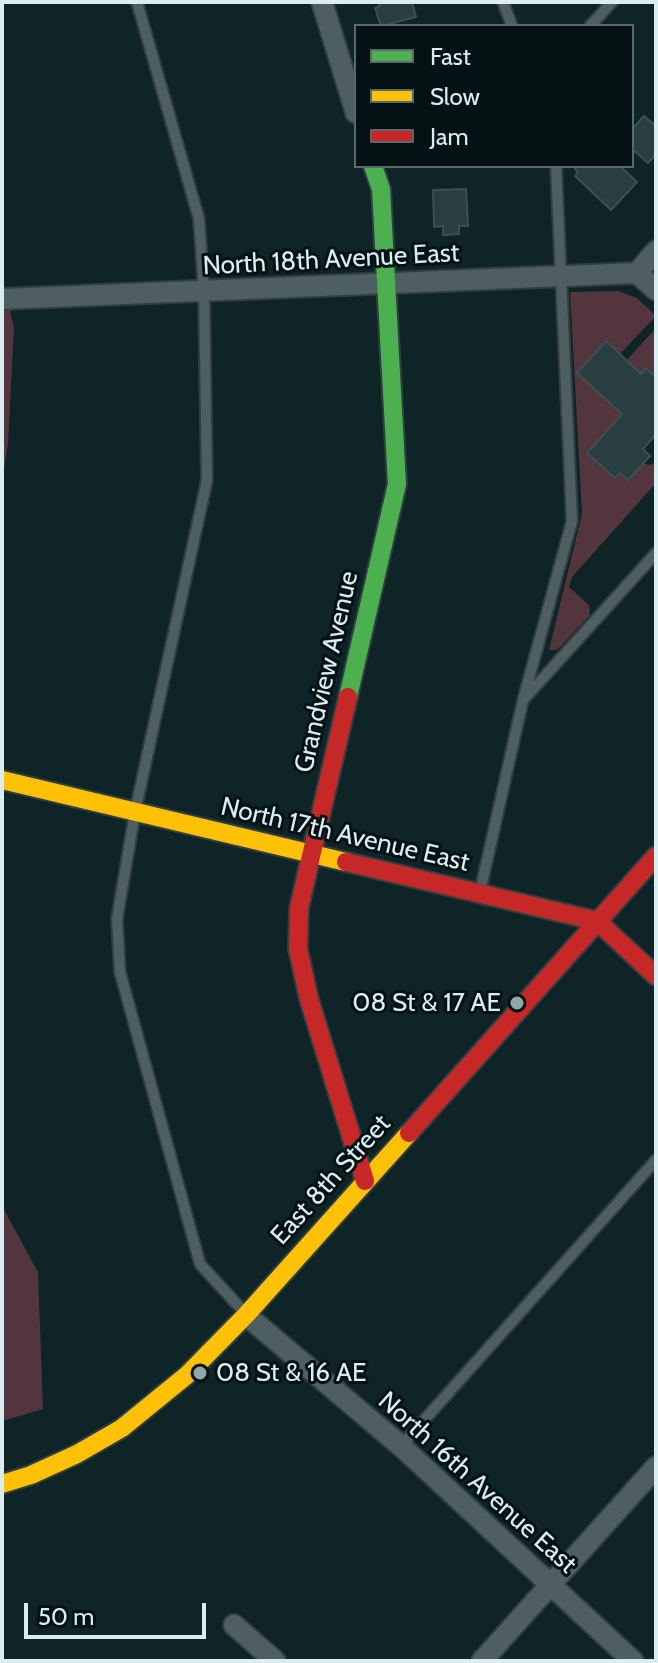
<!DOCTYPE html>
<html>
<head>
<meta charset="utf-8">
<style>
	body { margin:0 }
	#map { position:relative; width:658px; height:1663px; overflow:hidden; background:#0f2427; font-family:Cabin,sans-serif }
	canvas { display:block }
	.frame { position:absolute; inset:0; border:4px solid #daeef1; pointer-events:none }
	.legend { position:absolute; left:354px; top:24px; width:280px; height:144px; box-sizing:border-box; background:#041214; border:2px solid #5a6a6c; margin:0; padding:10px 14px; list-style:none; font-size:24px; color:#daeef1 }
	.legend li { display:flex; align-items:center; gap:16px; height:40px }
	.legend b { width:40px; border:2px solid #5a6a6c }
	.scale { position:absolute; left:24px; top:1603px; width:182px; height:36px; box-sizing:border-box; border:4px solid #daeef1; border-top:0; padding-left:10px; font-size:24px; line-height:28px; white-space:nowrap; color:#daeef1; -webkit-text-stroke:6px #041214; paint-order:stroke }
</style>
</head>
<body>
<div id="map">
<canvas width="658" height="1663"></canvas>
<div class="frame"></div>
<ul class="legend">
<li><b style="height:10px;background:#4caf50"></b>Fast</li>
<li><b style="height:10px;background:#ffc107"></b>Slow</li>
<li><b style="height:10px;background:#c62828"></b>Jam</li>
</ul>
<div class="scale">50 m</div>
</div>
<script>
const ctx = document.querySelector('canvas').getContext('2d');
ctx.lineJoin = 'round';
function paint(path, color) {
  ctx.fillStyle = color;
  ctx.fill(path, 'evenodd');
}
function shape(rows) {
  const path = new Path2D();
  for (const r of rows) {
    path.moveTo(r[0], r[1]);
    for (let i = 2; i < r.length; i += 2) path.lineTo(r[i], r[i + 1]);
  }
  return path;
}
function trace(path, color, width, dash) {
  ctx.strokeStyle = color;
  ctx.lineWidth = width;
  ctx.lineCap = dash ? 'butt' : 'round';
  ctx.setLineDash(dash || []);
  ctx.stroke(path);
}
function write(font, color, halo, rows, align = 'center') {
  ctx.font = font + ' Cabin,sans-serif';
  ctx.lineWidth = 6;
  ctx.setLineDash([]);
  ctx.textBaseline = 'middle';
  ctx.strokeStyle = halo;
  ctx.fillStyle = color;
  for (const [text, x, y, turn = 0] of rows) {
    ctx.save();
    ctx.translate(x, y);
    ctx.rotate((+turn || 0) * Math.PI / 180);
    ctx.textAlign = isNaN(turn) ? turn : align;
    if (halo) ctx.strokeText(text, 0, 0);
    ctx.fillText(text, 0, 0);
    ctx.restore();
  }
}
const green = shape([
	[2,276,14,328,8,444,2,482],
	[618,291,637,298,656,316,620,354,606,341,577,373,622,414,587,453,615,478,620,473,628,480,644,463,648,465,656,463,656,483,572,577,569,587,589,605,590,615,562,645,556,650,549,650,582,514,570,292],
	[656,328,656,377,646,369,641,374,627,360],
	[2,1206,38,1272,43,1409,2,1421]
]);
const building = shape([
	[378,2,412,2,416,17,381,26,375,8,380,6,378,2],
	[644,116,656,126,656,154,648,163,632,149,632,129,644,116],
	[578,166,620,166,637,182,611,210,575,176,578,172,575,169,578,166],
	[466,189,468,226,459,226,459,234,443,235,443,226,434,227,433,190,466,189],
	[606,341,641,374,646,368,656,377,656,434,643,449,650,456,628,480,620,473,615,478,587,453,622,414,577,373,606,341]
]);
const lane = shape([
	[137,2,199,219,204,292,207,480,135,812,117,919,120,972,200,1264,245,1313],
	[503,2,512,26],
	[590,26,612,2],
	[525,698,656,553],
	[480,892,523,700,572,521,556,166],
	[401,1446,656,1160]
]);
const street = shape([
	[322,2,356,113],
	[637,273,656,251],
	[2,299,637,273,656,290],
	[246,1315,401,1446,633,1661],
	[234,1625,275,1661],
	[482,1661,656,1467]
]);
const fast = shape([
	[348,697,397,484,381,189,373,166]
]);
const slow = shape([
	[2,780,346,862],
	[2,1484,31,1475,77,1454,122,1428,187,1375,246,1315,409,1133]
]);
const jam = shape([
	[348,697,299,908,298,949,309,999,365,1181],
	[346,862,597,921,656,976],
	[409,1133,656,856]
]);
const markers = [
	[517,1003,8,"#93a7aa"],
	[200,1373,8,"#93a7aa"]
];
const streetNames = [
	["North 18th Avenue East",331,260,-3],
	["Grandview Avenue",327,672,-77],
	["North 17th Avenue East",345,835,13],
	["East 8th Street",331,1180,-48],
	["North 16th Avenue East",477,1483,42]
];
const poiNames = [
	["08 St & 17 AE",501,1003],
	["08 St & 16 AE",216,1373,"left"]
];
paint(green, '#52353d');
paint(building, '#283e41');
trace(building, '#3e4f51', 2);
trace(lane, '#303f41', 14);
trace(street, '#303f41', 24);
trace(fast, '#303f41', 22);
trace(slow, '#303f41', 22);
trace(jam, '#303f41', 22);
trace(lane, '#4f5e60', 10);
trace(street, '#4f5e60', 20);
trace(fast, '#4caf50', 18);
trace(slow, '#ffc107', 18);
trace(jam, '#c62828', 18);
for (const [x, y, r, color] of markers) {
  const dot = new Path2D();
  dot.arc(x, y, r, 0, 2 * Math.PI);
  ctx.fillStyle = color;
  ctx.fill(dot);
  trace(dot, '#041214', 3);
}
write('26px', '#daeef1', '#041214', streetNames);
write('26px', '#daeef1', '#041214', poiNames, 'right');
</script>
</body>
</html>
